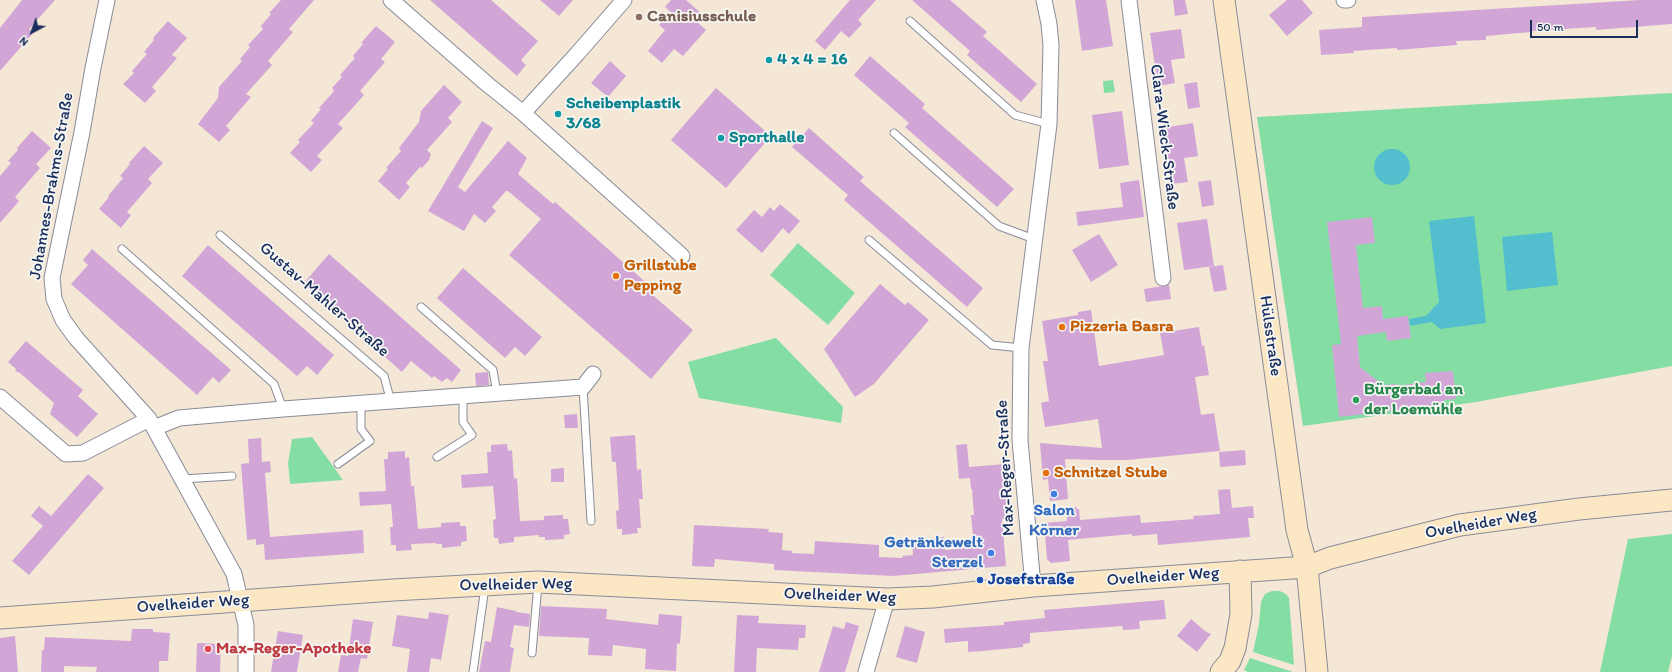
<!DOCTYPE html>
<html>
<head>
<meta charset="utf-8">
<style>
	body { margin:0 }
	#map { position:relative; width:1672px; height:672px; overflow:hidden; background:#f5e7d5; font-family:Itim,sans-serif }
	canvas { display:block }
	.north { position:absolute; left:12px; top:12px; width:40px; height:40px; -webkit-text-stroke:3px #f6f6f2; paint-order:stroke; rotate:221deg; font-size:11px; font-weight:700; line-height:16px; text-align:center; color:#1b2f5e }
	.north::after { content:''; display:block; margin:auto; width:14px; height:18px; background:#1b2f5e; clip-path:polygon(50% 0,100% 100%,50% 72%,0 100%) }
	.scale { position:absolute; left:1530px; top:20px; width:108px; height:18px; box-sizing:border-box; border:2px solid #1b2f5e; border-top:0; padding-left:5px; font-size:12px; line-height:14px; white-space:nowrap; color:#1b2f5e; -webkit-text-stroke:3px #f6f6f2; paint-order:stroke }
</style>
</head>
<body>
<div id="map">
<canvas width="1672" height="672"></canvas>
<div class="north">N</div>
<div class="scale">50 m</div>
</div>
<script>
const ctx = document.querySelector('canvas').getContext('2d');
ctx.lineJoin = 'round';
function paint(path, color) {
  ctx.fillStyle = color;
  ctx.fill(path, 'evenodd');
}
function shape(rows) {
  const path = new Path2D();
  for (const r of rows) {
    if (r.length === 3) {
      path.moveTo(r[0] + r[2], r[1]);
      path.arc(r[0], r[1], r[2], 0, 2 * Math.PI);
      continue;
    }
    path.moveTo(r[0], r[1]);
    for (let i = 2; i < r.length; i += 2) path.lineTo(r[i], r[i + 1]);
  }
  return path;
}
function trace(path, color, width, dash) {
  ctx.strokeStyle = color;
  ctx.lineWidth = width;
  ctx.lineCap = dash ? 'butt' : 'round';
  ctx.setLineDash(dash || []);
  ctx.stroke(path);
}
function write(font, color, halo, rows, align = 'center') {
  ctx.font = font + ' Itim,sans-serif';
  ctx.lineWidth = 3.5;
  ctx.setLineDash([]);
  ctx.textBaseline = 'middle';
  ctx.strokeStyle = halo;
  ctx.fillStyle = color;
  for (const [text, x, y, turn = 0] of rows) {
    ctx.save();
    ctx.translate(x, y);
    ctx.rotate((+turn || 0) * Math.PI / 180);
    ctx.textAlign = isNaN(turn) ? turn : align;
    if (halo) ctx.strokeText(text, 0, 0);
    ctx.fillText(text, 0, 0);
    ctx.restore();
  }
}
const green = shape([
	[1113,80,1115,92,1104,93,1103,81],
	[1672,93,1672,366,1476,402,1303,426,1257,117],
	[798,243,855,293,828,325,770,275],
	[776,338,843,407,841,423,699,398,688,362],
	[312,437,343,480,290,484,288,463,292,439],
	[1672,534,1672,656,1668,672,1600,672,1628,539],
	[1272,591,1280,591,1286,594,1289,598,1294,665,1253,652,1259,624,1261,602,1265,594],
	[1250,658,1293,672,1248,672,1244,670]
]);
const water = shape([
	[1392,167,18],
	[1474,216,1486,323,1440,329,1432,322,1410,326,1409,319,1426,316,1439,302,1429,221],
	[1552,232,1558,285,1507,291,1502,237]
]);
const building = shape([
	[22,0,55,0,29,29,33,33,0,71,0,28],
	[281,0,314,0,289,29,293,32,268,61,272,65,246,94,251,97,226,126,230,130,219,142,198,124,218,98,219,87,242,61,240,59,250,47,248,45,263,29,261,26,271,14,269,13],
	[430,0,491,0,538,41,521,60,526,65,517,76],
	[540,0,573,0,559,16],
	[671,0,686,0,702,14,696,21,706,30,683,56,674,49,662,63,648,51,665,30,659,25,671,12,665,7],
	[850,0,876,0,858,20,862,24,849,38,841,31,825,50,815,41],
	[912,0,950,0,987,32,983,36,1037,84,1021,102,967,55,970,51],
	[1075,0,1106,0,1113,46,1082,51],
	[1173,0,1185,0,1188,14,1175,16],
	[1287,0,1302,0,1313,13,1287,36,1269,15],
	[1640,0,1672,0,1672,24,1596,30,1596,27,1531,31,1531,32,1486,36,1486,40,1456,41,1457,45,1397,50,1397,48,1353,51,1354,53,1321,55,1319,30,1362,27,1362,17],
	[168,21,187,38,172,55,177,58,152,87,156,91,145,103,123,84,134,73,132,71,147,54,144,52,154,40,153,38],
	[376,26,395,42,381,59,385,62,360,91,364,95,338,124,343,128,317,156,322,160,311,172,290,153,300,142,298,140,314,123,311,121,321,109,319,108,334,91,332,88,342,77,340,75,355,58,353,56,363,44,361,43],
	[1181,29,1185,58,1171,60,1175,83,1158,86,1150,33],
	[870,56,925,104,922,108,1014,189,997,207,905,127,909,123,854,75],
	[610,61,626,76,608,97,591,83],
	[1197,82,1200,107,1188,109,1184,84],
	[444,85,462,102,448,118,452,122,427,150,431,154,429,160,422,168,420,167,406,183,410,187,399,200,378,181,388,169,386,168,401,151,399,148,419,122,421,111],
	[716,88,771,136,726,188,671,140],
	[1122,111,1129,165,1099,169,1092,115],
	[482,121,493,128,458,187,465,192,508,141,527,158,518,174,553,204,555,202,651,287,648,291,693,330,651,379,509,255,541,219,508,191,506,191,492,207,496,211,485,223,474,214,464,231,428,211],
	[1193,123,1198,156,1184,158,1188,182,1171,184,1163,128],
	[809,128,864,177,860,181,983,288,967,307,844,200,848,195,792,147],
	[32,131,51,148,36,164,40,168,15,197,19,201,0,223,0,176,11,163,8,161,18,150,17,148],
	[144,146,163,163,148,179,152,183,127,212,131,215,121,228,99,209,109,197,108,196,123,178,120,176,130,164,129,163],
	[1139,180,1144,217,1078,226,1076,212,1123,207,1120,183],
	[1211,180,1214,205,1202,207,1198,182],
	[780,204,800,221,789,234,783,228,762,253,736,230,754,210,762,217,770,207,774,211],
	[1372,217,1375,243,1356,245,1363,308,1382,306,1383,319,1408,316,1411,338,1387,341,1386,332,1357,336,1360,367,1383,385,1396,384,1397,386,1426,382,1425,373,1453,371,1456,399,1444,400,1445,405,1428,406,1428,405,1399,408,1399,410,1339,417,1332,345,1341,344,1327,222],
	[1207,219,1214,266,1184,270,1177,223],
	[1099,234,1118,265,1091,282,1072,250],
	[208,245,334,355,317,375,307,366,297,376,182,276],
	[92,249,231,370,219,383,213,377,197,395,71,284,88,265,83,260],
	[329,254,461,370,452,382,447,378,442,382,434,376,432,378,411,361,402,372,303,284],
	[1223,265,1227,290,1214,292,1209,267],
	[463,268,542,337,525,356,515,347,505,358,437,298],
	[880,284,905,305,908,302,929,320,874,384,855,397,824,349],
	[1169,285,1171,299,1146,302,1144,289],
	[1091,310,1099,366,1164,355,1160,333,1199,327,1202,346,1204,345,1209,375,1195,377,1201,415,1214,413,1220,451,1127,460,1099,460,1065,459,1068,499,1050,501,1048,479,1043,480,1040,443,1102,448,1098,419,1045,427,1041,403,1049,401,1043,361,1048,361,1042,321,1078,315,1078,312],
	[26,341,83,390,78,396,98,414,77,437,50,414,54,403,20,373,15,371,16,369,8,362],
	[488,372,489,385,476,386,475,373],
	[577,414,578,428,565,428,564,415],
	[635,435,637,470,641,469,642,485,643,499,639,499,641,528,637,528,638,533,622,535,622,529,617,529,616,511,619,510,616,462,612,462,610,437],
	[261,438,262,462,270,461,271,472,265,473,270,537,363,530,364,553,265,560,264,544,256,545,256,539,247,540,241,464,249,463,248,439],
	[507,444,508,451,512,450,514,479,517,478,520,521,544,520,544,516,563,515,563,519,568,519,570,534,564,535,564,539,545,540,545,537,539,537,539,535,514,537,514,542,499,544,498,538,494,538,493,520,496,519,493,486,462,488,461,475,488,473,487,452,491,452,491,445],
	[967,444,969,467,1005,464,1007,486,1005,486,1007,519,1002,519,1006,566,893,576,774,570,774,564,715,559,714,567,692,566,694,525,769,529,768,532,783,533,782,550,792,551,792,553,814,554,815,541,879,545,879,557,903,558,902,556,913,555,912,543,926,542,926,539,944,537,945,550,974,547,971,515,974,515,972,489,971,489,970,478,959,479,956,445],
	[1245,450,1246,465,1220,467,1219,452],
	[405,451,405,458,409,457,411,486,414,486,418,529,441,527,441,523,460,522,460,526,466,526,467,541,461,542,461,546,442,548,442,544,436,544,436,543,411,544,412,550,396,551,396,545,391,545,390,527,393,527,391,504,360,506,359,492,386,491,384,459,388,459,388,452],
	[564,468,564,482,551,482,551,469],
	[88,474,104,488,29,575,12,561,43,526,31,516,39,506,51,516],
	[1230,489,1232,508,1253,506,1254,518,1248,518,1250,537,1158,545,1157,534,1132,536,1132,534,1068,540,1070,561,1051,563,1047,559,1044,523,1067,521,1066,508,1076,507,1077,509,1079,509,1080,520,1140,515,1141,523,1194,519,1193,516,1220,514,1218,490],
	[1164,600,1166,619,1139,621,1140,629,1123,630,1122,626,1030,633,1030,643,1023,644,1023,647,983,651,968,652,968,641,945,643,944,629,1004,625,1004,622,1045,618,1044,610],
	[541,606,607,609,606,619,658,625,659,614,682,616,680,644,677,643,676,671,645,669,646,649,613,645,612,656,588,655,589,638,539,636],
	[497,607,516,611,516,612,530,614,529,627,514,625,510,647,514,648,510,672,479,672,485,641,491,642],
	[429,612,449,615,441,660,431,658,429,672,407,672,410,649,392,646,397,615,428,619],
	[737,615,759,616,758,623,806,625,805,638,799,638,798,650,757,648,756,672,734,672],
	[353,619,373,622,367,659,361,658,358,672,338,672,341,655,348,656],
	[1191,619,1205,631,1211,634,1197,652,1177,636],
	[846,622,859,626,845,672,819,672,833,626,844,629],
	[905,626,925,632,917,663,896,657],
	[132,629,153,629,153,632,170,633,168,661,159,661,159,672,96,672,97,667,64,666,64,672,41,672,42,650,44,650,45,637,131,641],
	[278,631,303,635,297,672,271,672],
	[15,636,18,672,0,672,0,638],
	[197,643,221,644,220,672,196,672]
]);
const lane = shape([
	[910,21,1015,115,1049,124],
	[894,133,999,226,1034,239],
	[220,235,384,376,391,402],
	[869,240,992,345,1021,348],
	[122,249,274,384,283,409],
	[421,307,493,370,497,394],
	[583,387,591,521],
	[437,457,472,435,463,422,463,396],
	[338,464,370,441,361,429,361,404],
	[182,479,232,476],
	[532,653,538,584],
	[473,672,485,587]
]);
const street = shape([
	[107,0,93,68,82,132,52,278,54,299,63,320,76,338,149,419,234,574,246,625,246,672],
	[391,0,487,84,523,113,682,256],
	[1129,0,1163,278],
	[1344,0,1348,0],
	[523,113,577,54,624,0],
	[0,397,66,454,83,453,149,419],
	[154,428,179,418,283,409,583,387,593,374],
	[1033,586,1020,440,1021,348,1049,124,1051,45,1049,24,1044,0],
	[866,672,887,599]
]);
const secondary = shape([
	[1224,0,1297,530,1307,567,1317,672],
	[0,618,393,590,538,582,887,599,933,597,1033,586,1307,567,1330,558,1460,525,1579,509,1672,500],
	[1221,672,1230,661,1235,648,1241,614,1240,571]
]);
const markers = [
	[639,17,4,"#8d6e63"],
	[769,60,4,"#0f9aa8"],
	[558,114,4,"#0f9aa8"],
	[721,138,4,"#0f9aa8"],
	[616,276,4,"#e8710a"],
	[1062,327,4,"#e8710a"],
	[1356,400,4,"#2e9e5b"],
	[1046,473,4,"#e8710a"],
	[1054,494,4,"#3f7fe0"],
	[991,553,4,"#3f7fe0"],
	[980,580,4,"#1a4fb4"],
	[208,649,4,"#e0444e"]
];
const educationNames = [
	["Canisiusschule",647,17]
];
const cultureNames = [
	["4 x 4 = 16",777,60],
	["Scheibenplastik",566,104],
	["3/68",566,124],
	["Sporthalle",729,138]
];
const streetNames = [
	["Clara-Wieck-Straße",1164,137,83],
	["Johannes-Brahms-Straße",52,186,-80],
	["Gustav-Mahler-Straße",324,300,41],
	["Hülsstraße",1270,336,82],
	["Max-Reger-Straße",1006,468,-93],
	["Ovelheider Weg",1481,524,-10],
	["Ovelheider Weg",1163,577,-4],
	["Ovelheider Weg",516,585,-1],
	["Ovelheider Weg",840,596,2],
	["Ovelheider Weg",193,604,-4]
];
const foodNames = [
	["Grillstube",624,266],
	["Pepping",624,286],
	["Pizzeria Basra",1070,327],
	["Schnitzel Stube",1054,473]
];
const leisureNames = [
	["Bürgerbad an",1364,390],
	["der Loemühle",1364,410]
];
const shopNames = [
	["Salon",1054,511],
	["Körner",1054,531],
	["Getränkewelt",983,543,"right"],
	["Sterzel",983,563,"right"]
];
const transitNames = [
	["Josefstraße",988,580]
];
const healthNames = [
	["Max-Reger-Apotheke",216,649]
];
paint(green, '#84dea4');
paint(water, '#53bfce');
paint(building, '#d1a6d7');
trace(lane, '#888b9a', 9);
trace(street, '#888b9a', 17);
trace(secondary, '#888b9a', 23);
trace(lane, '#fff', 7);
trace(street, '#fff', 15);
trace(secondary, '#fbe7c3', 21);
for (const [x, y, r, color] of markers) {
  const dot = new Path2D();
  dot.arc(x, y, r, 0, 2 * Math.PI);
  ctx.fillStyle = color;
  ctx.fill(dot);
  trace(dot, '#f6f6f2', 1.5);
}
write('bold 17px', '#785e54', '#f6f6f2', educationNames, 'left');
write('bold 17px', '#0d838f', '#f6f6f2', cultureNames, 'left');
write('17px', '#1b2f5e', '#f6f6f2', streetNames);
write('bold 17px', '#c56008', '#f6f6f2', foodNames, 'left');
write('bold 17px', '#27864d', '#f6f6f2', leisureNames, 'left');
write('bold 17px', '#366cbe', '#f6f6f2', shopNames);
write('bold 17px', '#164399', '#f6f6f2', transitNames, 'left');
write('bold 17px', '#be3a42', '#f6f6f2', healthNames, 'left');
</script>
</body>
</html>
